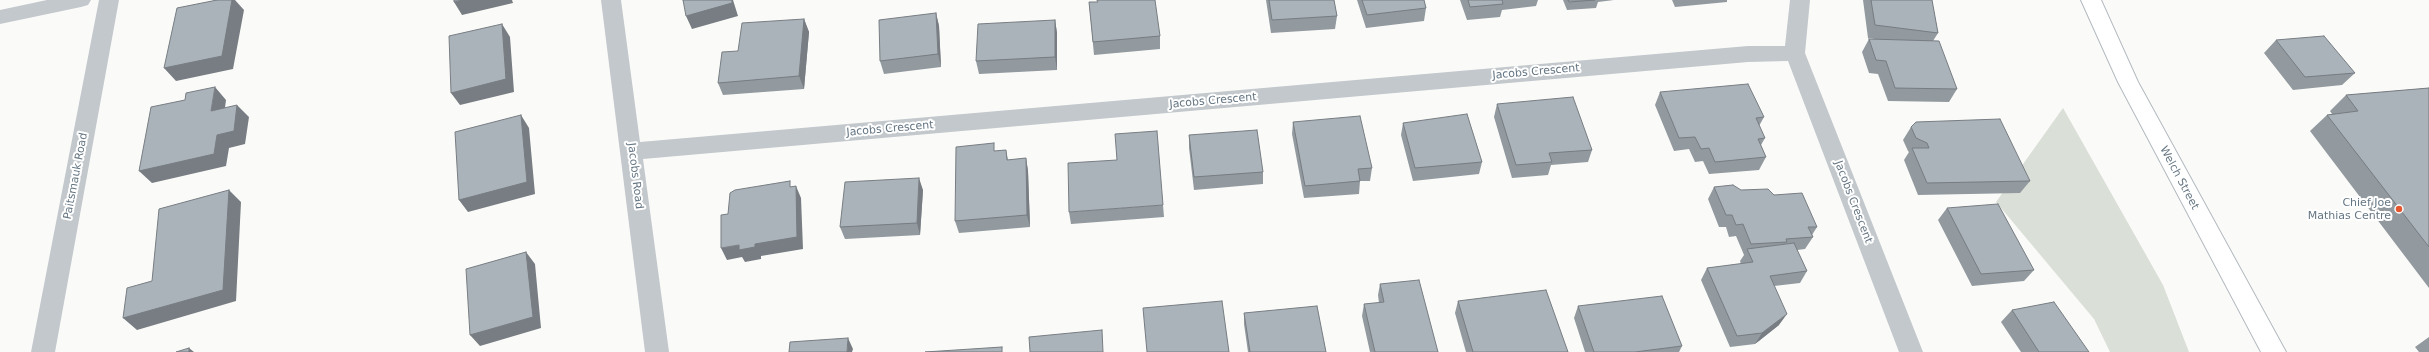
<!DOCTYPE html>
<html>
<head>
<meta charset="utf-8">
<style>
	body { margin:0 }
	canvas { display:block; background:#fafaf8 }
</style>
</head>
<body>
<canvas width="2429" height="352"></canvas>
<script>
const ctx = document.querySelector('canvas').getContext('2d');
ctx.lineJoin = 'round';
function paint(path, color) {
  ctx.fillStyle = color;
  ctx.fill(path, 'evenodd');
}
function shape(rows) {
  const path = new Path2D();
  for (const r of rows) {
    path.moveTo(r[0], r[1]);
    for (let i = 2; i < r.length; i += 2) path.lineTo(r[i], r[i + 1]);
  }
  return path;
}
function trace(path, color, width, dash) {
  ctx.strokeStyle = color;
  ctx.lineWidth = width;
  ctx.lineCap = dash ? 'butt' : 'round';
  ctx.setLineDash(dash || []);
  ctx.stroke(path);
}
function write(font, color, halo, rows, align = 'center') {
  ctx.font = font + ' "DejaVu Sans",sans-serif';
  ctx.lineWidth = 4;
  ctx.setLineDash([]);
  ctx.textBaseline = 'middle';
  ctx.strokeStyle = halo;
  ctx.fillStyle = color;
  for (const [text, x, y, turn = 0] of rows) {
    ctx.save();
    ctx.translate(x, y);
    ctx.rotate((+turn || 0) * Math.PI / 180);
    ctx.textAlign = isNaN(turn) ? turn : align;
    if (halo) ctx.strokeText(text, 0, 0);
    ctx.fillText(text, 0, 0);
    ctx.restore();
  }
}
const green = shape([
	[2063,108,2163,285,2189,352,2110,352,2094,319,1996,202]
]);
const street = shape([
	[47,0,91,0,88,5,81,7,0,24,0,10,47,0],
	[99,0,119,0,55,352,31,352,99,0],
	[601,0,621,0,640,142,1748,46,1785,46,1790,0,1810,0,1805,53,1923,352,1899,352,1788,61,1748,62,643,159,669,352,645,352,601,0]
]);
const secondary = shape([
	[2081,0,2101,0,2138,82,2286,352,2261,352,2118,82,2081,0]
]);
const wall = shape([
	[1266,0,1334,0,1337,16,1335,29,1271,33],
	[1357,0,1424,0,1426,8,1424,21,1366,28],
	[1460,0,1538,0,1536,6,1502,10,1500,17,1467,20],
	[1563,0,1614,0,1598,2,1596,8,1567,10],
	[1672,0,1727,0,1727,2,1675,7],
	[1863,0,1932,0,1938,33,1933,41,1957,89,1949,102,1888,101,1878,74,1869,73,1862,52,1869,39,1882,40,1868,38],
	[1089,2,1160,36,1160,49,1094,55],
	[936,13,939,26,941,67,884,74,880,61],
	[804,19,809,32,804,89,723,95,718,83,738,51],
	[1055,20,1057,33,1057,70,979,74,976,61],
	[2276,40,2355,73,2342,85,2293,90,2264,53],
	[2429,88,2429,288,2310,131,2327,115,2332,114,2330,111,2346,95],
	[1660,92,1764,117,1759,126,1765,138,1761,145,1766,157,1759,170,1709,174,1703,161,1695,162,1689,149,1674,151,1655,105],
	[1497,104,1592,150,1588,162,1551,165,1548,175,1512,178,1494,117],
	[1293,122,1372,168,1370,181,1360,181,1359,194,1304,198,1292,134],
	[1403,123,1482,162,1479,174,1413,181,1401,135],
	[1911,127,2030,181,2020,193,1918,195,1904,160,1909,152,1908,151,1903,140],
	[1189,135,1263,172,1263,184,1194,190,1189,148],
	[1006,150,1008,160,1026,158,1028,171,1030,227,959,233,955,221,996,151],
	[1714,187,1774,195,1817,227,1812,235,1813,237,1805,249,1797,250,1807,271,1800,283,1774,286,1779,325,1755,344,1730,347,1701,280,1707,268,1741,264,1740,261,1744,255,1736,236,1729,237,1726,227,1719,227,1708,199],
	[923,190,920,235,845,239,840,227],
	[1163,205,1164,217,1071,224,1069,212],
	[1947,208,2034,270,2024,281,1972,286,1938,220],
	[1380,284,1438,352,1370,352,1362,316,1364,304,1379,303,1378,295],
	[1458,301,1568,352,1466,352,1455,313],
	[1578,306,1682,346,1679,352,1585,352,1574,318],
	[2012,310,2089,352,2021,352,2001,322],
	[1244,313,1326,352,1248,352,1244,324],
	[2429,337,2429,352,2419,352,2415,347]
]);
const shadedWall = shape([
	[232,0,235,0,244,10,233,69,176,81,164,68],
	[463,0,512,0,513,3,462,15,454,2],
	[732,0,733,0,738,16,692,29,686,16],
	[936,13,939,26,941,67,938,54],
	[804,19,809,32,804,89,799,76],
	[1055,20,1057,33,1057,70,1055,57],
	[502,24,510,37,514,92,460,105,451,93],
	[215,87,226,100,223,123,211,111],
	[237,105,249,117,245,144,229,148,226,166,152,183,139,171,217,135],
	[521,115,529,128,535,194,468,212,459,200],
	[1026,158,1028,171,1030,227,1027,215],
	[919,178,923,190,920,235,917,223],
	[796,186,801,198,803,249,761,256,761,259,745,262,742,257,727,260,721,248,739,245,755,244],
	[229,190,241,202,236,301,137,330,123,318],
	[526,252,535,264,541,328,480,346,470,335],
	[1787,314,1779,325,1755,344,1762,333],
	[848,338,853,349,852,352,847,352],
	[189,348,194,352,189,352]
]);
const building = shape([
	[217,0,232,0,222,56,164,68,177,8,217,0],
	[454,0,463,0,454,2,454,0],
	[683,0,732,0,732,3,686,16,683,0],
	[1097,0,1155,0,1160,36,1093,42,1089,2,1098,2,1097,0],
	[1269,0,1334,0,1337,16,1272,20,1269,0],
	[1362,0,1424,0,1426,8,1367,15,1362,0],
	[1468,0,1502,0,1503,4,1470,7,1468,0],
	[1568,0,1595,0,1569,2,1568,0],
	[1871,0,1932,0,1938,33,1875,25,1871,0],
	[936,13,938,54,880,61,879,20,936,13],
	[804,19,799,76,718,83,722,52,738,51,742,23,804,19],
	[1055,20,1055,57,976,61,978,24,1055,20],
	[502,24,506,79,451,93,449,36,502,24],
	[2324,36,2355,73,2305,77,2276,40,2324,36],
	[1869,39,1939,41,1957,89,1895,88,1886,61,1876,60,1869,39],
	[1748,84,1764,117,1756,118,1765,138,1758,139,1766,157,1715,162,1709,148,1701,149,1695,137,1679,138,1660,92,1748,84],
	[215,87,211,111,237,105,234,131,217,135,214,154,139,171,151,107,185,100,186,93,215,87],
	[2429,88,2429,247,2327,115,2358,111,2346,95,2429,88],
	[1573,97,1592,150,1549,153,1552,162,1516,165,1497,104,1573,97],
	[1467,114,1482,162,1415,168,1403,123,1467,114],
	[521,115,527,182,459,200,455,132,521,115],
	[1360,116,1372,168,1358,169,1360,181,1305,186,1293,122,1360,116],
	[2000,119,2030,181,1927,183,1912,148,1929,148,1927,143,1916,138,1911,127,1916,122,2000,119],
	[1257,130,1263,172,1194,177,1189,135,1257,130],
	[1157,131,1163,205,1069,212,1068,163,1117,160,1115,134,1157,131],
	[994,143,994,151,1006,150,1007,160,1026,158,1027,215,955,221,956,147,994,143],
	[919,178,917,223,840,227,845,182,919,178],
	[790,181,790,187,796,186,797,237,755,244,755,247,739,250,739,245,721,248,721,215,728,214,730,193,735,190,790,181],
	[1733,185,1741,190,1768,189,1774,195,1802,193,1817,227,1808,227,1813,237,1786,239,1787,242,1751,244,1743,224,1736,225,1732,215,1726,215,1714,187,1733,185],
	[229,190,223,290,123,318,127,288,152,281,159,209,229,190],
	[1998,204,2034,270,1981,274,1947,208,1998,204],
	[1794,243,1807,271,1770,276,1787,314,1762,333,1737,336,1707,268,1753,262,1747,249,1794,243],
	[526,252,533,317,470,335,466,269,526,252],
	[1419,280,1438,352,1375,352,1364,304,1384,302,1380,284,1419,280],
	[1546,290,1568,352,1473,352,1458,301,1546,290],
	[1662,296,1682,346,1635,352,1594,352,1578,306,1662,296],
	[1222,301,1229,352,1147,352,1143,308,1222,301],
	[2054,302,2089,352,2039,352,2012,310,2054,302],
	[1317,306,1326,352,1250,352,1244,313,1317,306],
	[1102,330,1103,352,1030,352,1029,337,1102,330],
	[848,338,847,352,789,352,790,342,848,338],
	[1002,347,1002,352,925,352,1002,347],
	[189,348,189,352,176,352,189,348]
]);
const markers = [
	[2399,209,4,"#e4572e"]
];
const streetNames = [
	["Jacobs Crescent",1536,72,-5],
	["Jacobs Crescent",1213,101,-5],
	["Jacobs Crescent",890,129,-5],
	["Paitsmauk Road",76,176,-79],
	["Jacobs Road",635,176,83],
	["Welch Street",2179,178,62],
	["Jacobs Crescent",1853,202,69]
];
const poiNames = [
	["Chief Joe",2391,203],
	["Mathias Centre",2391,216]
];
paint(green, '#dadfd7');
trace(secondary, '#b3babf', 2);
paint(street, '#c3c8cc');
paint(secondary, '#fff');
paint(wall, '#929a9f');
paint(shadedWall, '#777d82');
paint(building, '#aab3b9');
trace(building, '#777d82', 1);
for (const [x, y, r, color] of markers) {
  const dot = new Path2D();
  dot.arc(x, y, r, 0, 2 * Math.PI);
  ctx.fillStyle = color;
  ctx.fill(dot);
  trace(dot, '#fff', 1.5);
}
write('11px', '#657683', '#fff', streetNames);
write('11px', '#657683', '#fff', poiNames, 'right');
</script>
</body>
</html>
